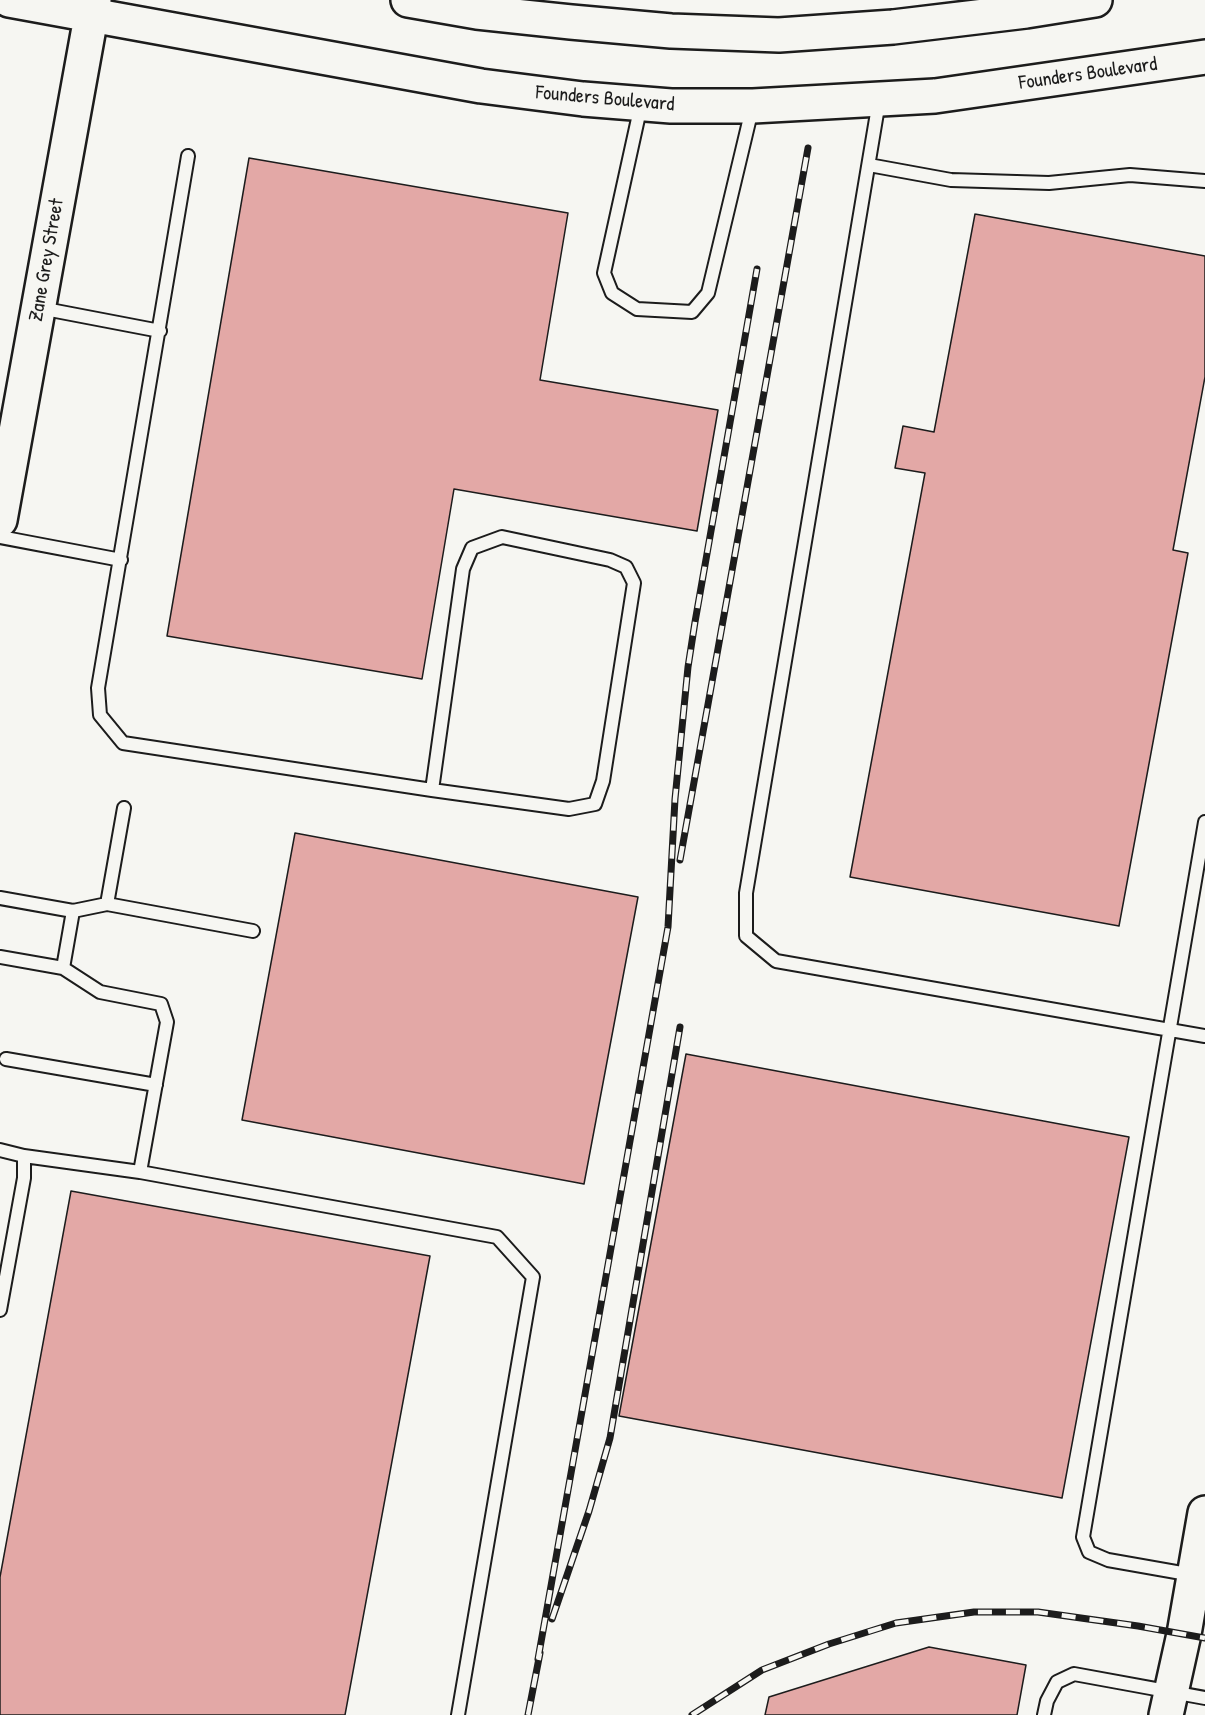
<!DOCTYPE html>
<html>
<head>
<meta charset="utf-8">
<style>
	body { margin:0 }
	canvas { display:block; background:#f6f6f2 }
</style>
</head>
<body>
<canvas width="1205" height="1715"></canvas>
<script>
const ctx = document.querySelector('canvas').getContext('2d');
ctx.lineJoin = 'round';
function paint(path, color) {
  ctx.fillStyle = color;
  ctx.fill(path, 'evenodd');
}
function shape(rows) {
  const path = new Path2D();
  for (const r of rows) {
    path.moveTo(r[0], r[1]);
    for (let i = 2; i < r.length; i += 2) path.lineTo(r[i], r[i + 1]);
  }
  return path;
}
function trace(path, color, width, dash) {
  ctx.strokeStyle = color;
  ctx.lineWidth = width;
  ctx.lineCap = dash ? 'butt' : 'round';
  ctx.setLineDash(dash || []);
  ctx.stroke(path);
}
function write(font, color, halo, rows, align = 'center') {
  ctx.font = font + ' "Patrick Hand",sans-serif';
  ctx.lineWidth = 4.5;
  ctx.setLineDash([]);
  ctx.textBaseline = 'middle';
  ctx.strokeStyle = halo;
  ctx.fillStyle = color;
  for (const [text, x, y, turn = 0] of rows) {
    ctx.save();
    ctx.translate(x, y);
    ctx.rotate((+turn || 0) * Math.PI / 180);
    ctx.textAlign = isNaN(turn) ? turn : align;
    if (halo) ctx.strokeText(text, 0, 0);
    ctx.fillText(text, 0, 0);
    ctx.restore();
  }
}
const building = shape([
	[249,158,568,213,540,380,718,410,697,531,454,489,422,679,167,636,249,158],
	[975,214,1205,256,1205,377,1173,550,1188,553,1119,926,850,877,925,473,895,468,903,426,934,432,975,214],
	[295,833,638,897,584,1184,242,1120,295,833],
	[686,1054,1129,1137,1062,1498,619,1416,686,1054],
	[71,1191,430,1256,345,1715,0,1715,0,1577,71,1191],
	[929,1647,1026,1665,1017,1715,765,1715,769,1697,929,1647]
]);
const lane = shape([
	[879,101,746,893,746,936,776,961,1205,1036],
	[641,105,604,273,612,293,637,309,692,312,708,293,752,109],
	[188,156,98,688,100,715,123,743,432,790,569,809,595,804,603,781,634,583,626,567,610,560,502,537,472,548,463,569,432,790],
	[869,165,951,180,1049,183,1130,175,1205,181],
	[40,308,160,331],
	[0,537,121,560],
	[0,898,73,911,107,904,253,931],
	[107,904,124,808],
	[0,957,63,968,100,992,161,1004,167,1022,140,1172,24,1156],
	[63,968,73,911],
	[6,1059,156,1085],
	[0,1150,24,1156,24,1178,0,1310],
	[140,1172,497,1237,533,1277,458,1715],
	[1193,1575,1108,1560,1089,1552,1083,1537,1205,822],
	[1044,1715,1047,1701,1057,1682,1074,1674,1205,1698]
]);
const secondary = shape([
	[9,0,481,86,583,99,671,106,753,106,935,96,1205,57],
	[408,0,477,12,571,22,671,31,779,35,893,27,1026,11,1095,0],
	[0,520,94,0],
	[1166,1715,1184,1634,1205,1513]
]);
const rail = shape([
	[680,860,808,148],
	[552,1619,589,1511,610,1438,680,1027],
	[538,1659,668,927,675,799,688,667,695,622,757,269],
	[528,1715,540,1653],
	[692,1715,762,1670,829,1644,896,1623,974,1612,1038,1612,1138,1626,1205,1638]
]);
const streetNames = [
	["Founders Boulevard",1088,74,-8],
	["Founders Boulevard",605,99,5],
	["Zane Grey Street",47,260,-80]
];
paint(building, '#e3a8a6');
trace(building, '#1c1c1c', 1.5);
trace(lane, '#1c1c1c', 16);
trace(secondary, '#1c1c1c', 38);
trace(lane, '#f6f6f2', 12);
trace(secondary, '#f6f6f2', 33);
trace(rail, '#1c1c1c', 7);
trace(rail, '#f6f6f2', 4.5, [14]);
write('20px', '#1c1c1c', '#f6f6f2', streetNames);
</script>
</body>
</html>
